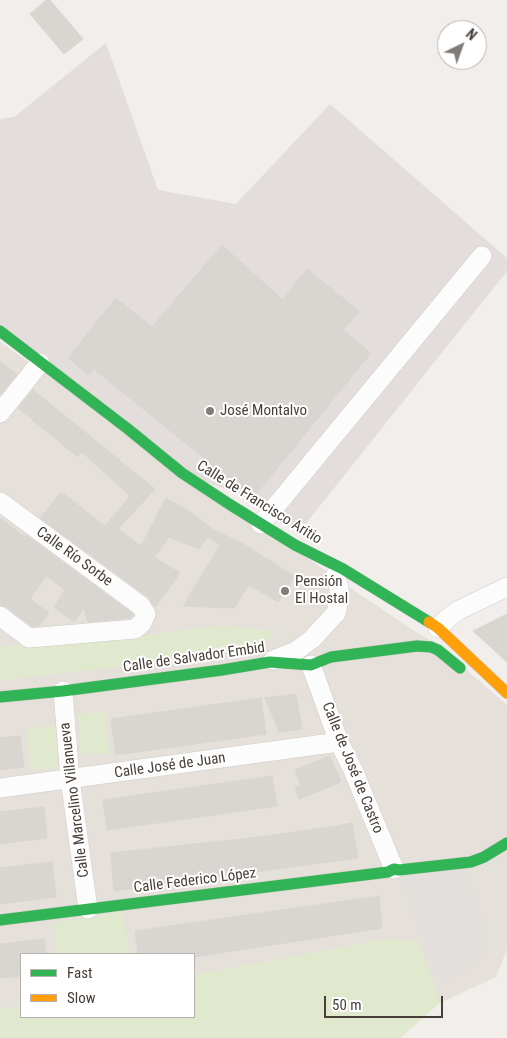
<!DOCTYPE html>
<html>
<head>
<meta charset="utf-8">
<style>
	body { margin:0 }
	#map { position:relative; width:507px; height:1038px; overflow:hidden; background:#f1eeeb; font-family:"Roboto Condensed",sans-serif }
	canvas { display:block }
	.legend { position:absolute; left:20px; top:953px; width:175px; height:65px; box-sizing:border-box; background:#fff; border:1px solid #b5b2af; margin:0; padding:6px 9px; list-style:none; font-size:15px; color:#473f37 }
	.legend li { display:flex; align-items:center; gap:10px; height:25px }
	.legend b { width:25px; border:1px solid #b5b2af }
	.north { position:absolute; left:437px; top:20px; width:50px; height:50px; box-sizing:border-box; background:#fff; border:1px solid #b5b2af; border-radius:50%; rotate:42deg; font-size:14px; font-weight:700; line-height:20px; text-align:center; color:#473f37 }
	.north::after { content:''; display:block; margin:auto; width:18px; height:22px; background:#827c76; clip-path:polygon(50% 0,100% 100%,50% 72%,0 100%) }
	.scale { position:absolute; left:324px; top:996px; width:119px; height:22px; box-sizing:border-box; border:2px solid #473f37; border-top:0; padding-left:6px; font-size:15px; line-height:18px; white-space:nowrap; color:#473f37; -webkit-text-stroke:4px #fff; paint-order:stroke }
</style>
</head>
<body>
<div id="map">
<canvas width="507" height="1038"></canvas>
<ul class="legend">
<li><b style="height:6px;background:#30b455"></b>Fast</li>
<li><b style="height:6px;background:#ff9f0a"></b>Slow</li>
</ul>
<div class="north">N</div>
<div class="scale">50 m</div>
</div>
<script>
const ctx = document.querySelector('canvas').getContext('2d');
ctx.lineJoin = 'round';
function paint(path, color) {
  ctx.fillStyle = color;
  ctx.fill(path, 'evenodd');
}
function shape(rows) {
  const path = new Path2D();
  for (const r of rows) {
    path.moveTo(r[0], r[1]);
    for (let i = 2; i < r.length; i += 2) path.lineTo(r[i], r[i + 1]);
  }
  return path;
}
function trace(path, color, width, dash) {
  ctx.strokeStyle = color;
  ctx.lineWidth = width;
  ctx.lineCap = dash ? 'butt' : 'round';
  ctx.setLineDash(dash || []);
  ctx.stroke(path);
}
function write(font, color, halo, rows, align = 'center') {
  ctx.font = font + ' "Roboto Condensed",sans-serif';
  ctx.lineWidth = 4;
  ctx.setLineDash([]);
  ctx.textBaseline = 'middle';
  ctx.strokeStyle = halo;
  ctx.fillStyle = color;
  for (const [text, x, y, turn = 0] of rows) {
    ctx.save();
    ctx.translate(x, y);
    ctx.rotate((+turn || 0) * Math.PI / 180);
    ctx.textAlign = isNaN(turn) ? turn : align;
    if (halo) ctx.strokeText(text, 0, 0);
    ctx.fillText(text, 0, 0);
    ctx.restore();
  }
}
const residential = shape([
	[0,342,346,585,416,632,435,643,507,705,507,949,496,977,440,1003,0,1038],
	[21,954,194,954,194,1017,21,1017]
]);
const industrial = shape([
	[106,43,158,190,236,204,330,104,507,258,507,271,300,531,241,495,182,473,0,330,0,119,14,117]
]);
const green = shape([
	[223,625,276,631,270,637,249,651,0,681,0,646,88,643],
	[106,712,109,753,81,755,78,714],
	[55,726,58,768,30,770,27,728],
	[122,911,130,954,58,954,53,923],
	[385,939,418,942,440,1003,400,1038,0,1038,0,1009,21,1005,21,1017,194,1017,194,975]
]);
const parking = shape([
	[465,866,473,894,487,928,486,943,480,956,467,970,442,984,399,875]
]);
const building = shape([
	[46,0,50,0,83,39,64,54,30,14,46,0],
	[222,245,283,300,307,269,359,311,343,330,371,353,253,498,94,369,89,375,68,358,116,298,152,327,222,245],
	[0,361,17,374,1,394,0,394,0,361],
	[33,390,155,489,118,529,141,546,166,498,187,510,214,530,242,543,294,576,278,602,249,585,234,608,183,606,220,545,208,537,199,549,169,537,154,557,180,573,155,607,148,597,40,518,61,492,105,526,130,496,82,452,78,457,18,408,33,390],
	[0,518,25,537,26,535,133,614,133,616,130,618,88,622,84,608,74,622,54,607,65,590,46,576,30,599,49,613,39,626,32,626,7,607,1,605,0,604,0,518],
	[507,614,507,662,473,631,507,614],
	[296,694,302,729,279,732,265,698,296,694],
	[261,698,266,734,116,755,111,719,261,698],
	[20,736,24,767,0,770,0,738,20,736],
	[330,756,341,782,299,799,295,788,301,786,295,770,330,756],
	[272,776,277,806,107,830,103,800,272,776],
	[44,807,47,838,0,844,0,812,44,807],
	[352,823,358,858,114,891,111,853,259,837,330,827,352,823],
	[52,862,56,897,0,904,0,868,52,862],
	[379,896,382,928,194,957,194,954,138,954,135,931,379,896],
	[44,939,46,954,21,954,21,976,0,978,0,944,44,939]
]);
const street = shape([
	[0,413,40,363],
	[0,502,141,606,146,614,142,623,135,629,29,638,0,616],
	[261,524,482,256],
	[438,628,448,618,459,610,507,587],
	[273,660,296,651,312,639,336,613,339,600,339,587,335,576],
	[311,665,339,742,353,770,394,869],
	[63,691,70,779,88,909],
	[0,788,339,742]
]);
const fast = shape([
	[0,331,128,429,182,473,229,504,295,545,343,569,429,622],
	[0,697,63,691,222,670,270,662,311,665,331,657,417,646,431,647,438,650,460,668],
	[0,920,388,872,394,869,399,870,471,862,484,857,507,843]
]);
const slow = shape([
	[429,622,438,628,507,693]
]);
const markers = [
	[210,411,5,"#827c76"],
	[285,591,5,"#827c76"]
];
const poiNames = [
	["José Montalvo",220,411],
	["Pensión",295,582],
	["El Hostal",295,599]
];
const streetNames = [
	["Calle de Francisco Aritio",259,503,32],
	["Calle Río Sorbe",74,557,36],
	["Calle de Salvador Embid",194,658,-8],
	["Calle José de Juan",170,766,-8],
	["Calle de José de Castro",352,768,68],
	["Calle Marcelino Villanueva",75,800,-97],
	["Calle Federico López",195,881,-7]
];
paint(residential, '#e5e0d9');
paint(industrial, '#e3dedb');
paint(green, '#e0e9cd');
paint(parking, '#e3dfdc');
paint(building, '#d9d6d2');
trace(building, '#d9d5d1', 1);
trace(street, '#cfccc9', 20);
trace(fast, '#d0cbc2', 12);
trace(slow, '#d0cbc2', 12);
trace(street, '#fdfcfc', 19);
trace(fast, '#30b455', 11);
trace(slow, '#ff9f0a', 11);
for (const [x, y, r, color] of markers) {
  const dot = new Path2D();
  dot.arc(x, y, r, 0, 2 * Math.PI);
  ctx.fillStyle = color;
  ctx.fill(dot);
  trace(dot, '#fff', 2);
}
write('15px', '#473f37', '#fff', poiNames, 'left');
write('15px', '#473f37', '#fff', streetNames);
</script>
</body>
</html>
